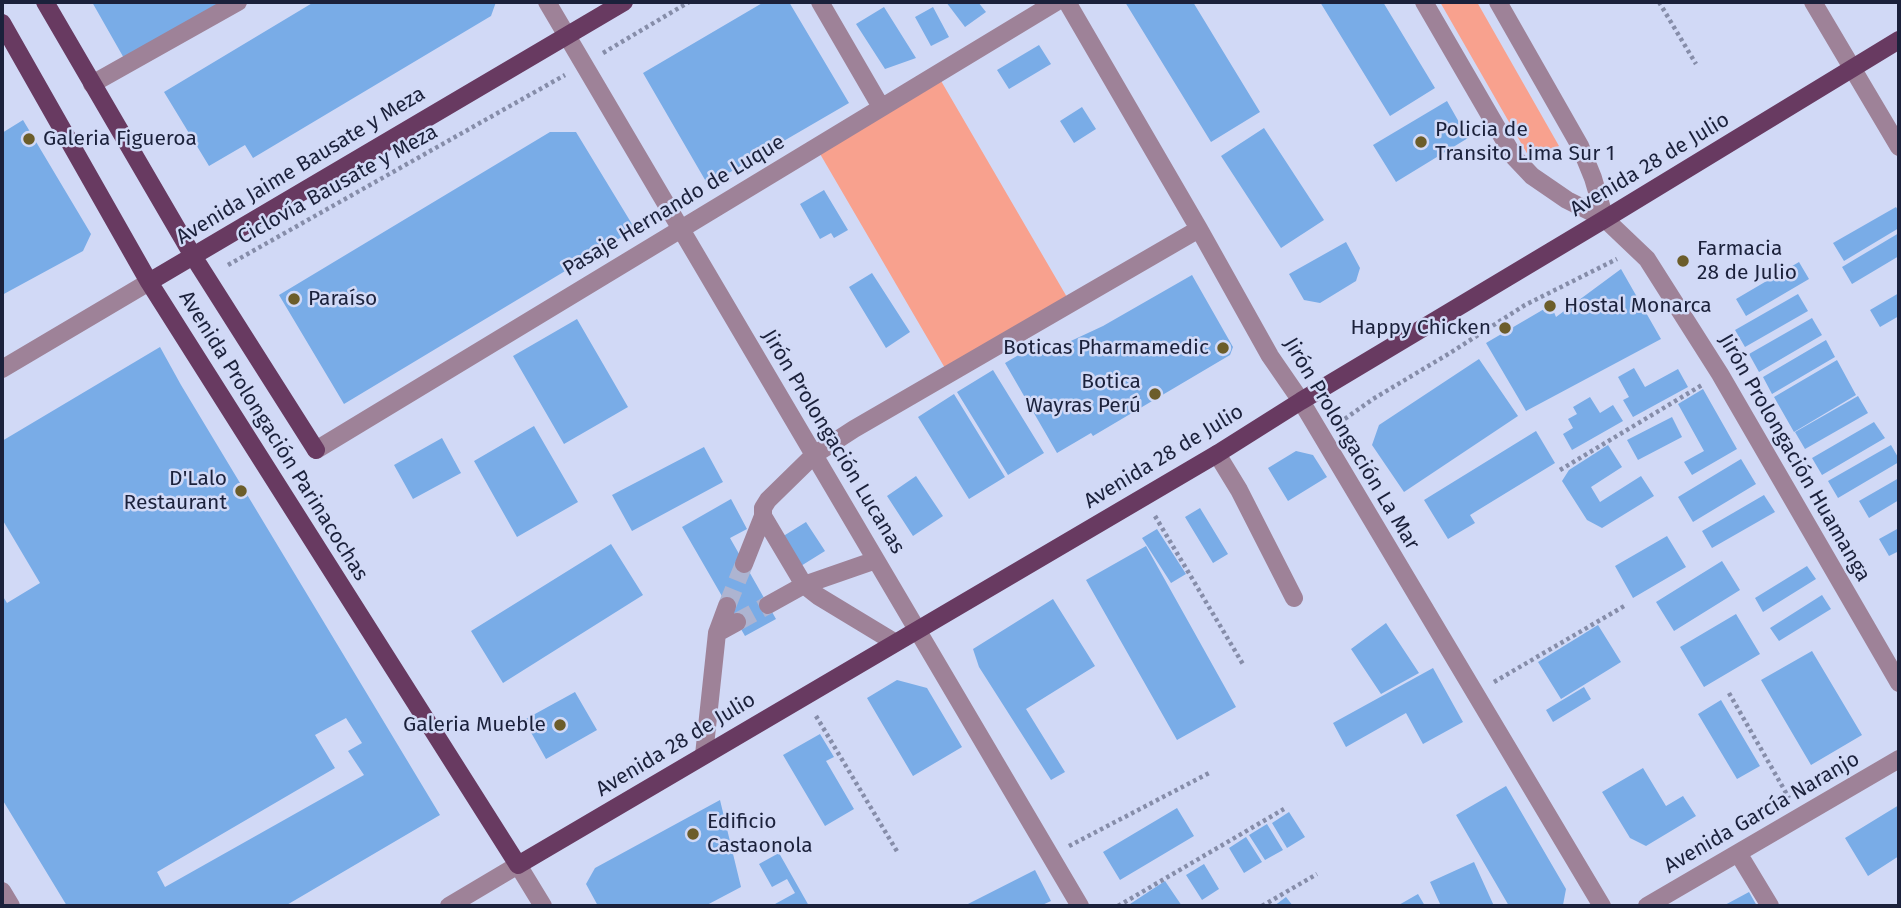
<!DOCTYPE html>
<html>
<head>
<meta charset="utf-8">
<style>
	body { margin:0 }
	#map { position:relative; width:1901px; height:908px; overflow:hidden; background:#d1d9f6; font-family:"Fira Sans",sans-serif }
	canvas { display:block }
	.frame { position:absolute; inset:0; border:4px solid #1b213b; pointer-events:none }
</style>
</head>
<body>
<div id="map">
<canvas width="1901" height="908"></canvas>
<div class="frame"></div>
</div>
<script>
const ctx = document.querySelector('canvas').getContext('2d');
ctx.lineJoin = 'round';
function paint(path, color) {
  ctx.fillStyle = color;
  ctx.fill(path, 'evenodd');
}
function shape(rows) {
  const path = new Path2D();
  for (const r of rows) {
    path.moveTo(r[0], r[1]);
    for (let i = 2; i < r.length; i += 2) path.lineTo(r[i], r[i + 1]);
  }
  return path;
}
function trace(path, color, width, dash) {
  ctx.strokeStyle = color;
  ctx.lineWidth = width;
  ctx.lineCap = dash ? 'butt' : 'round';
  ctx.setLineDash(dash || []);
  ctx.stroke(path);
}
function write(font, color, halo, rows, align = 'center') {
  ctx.font = font + ' "Fira Sans",sans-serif';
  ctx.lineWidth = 5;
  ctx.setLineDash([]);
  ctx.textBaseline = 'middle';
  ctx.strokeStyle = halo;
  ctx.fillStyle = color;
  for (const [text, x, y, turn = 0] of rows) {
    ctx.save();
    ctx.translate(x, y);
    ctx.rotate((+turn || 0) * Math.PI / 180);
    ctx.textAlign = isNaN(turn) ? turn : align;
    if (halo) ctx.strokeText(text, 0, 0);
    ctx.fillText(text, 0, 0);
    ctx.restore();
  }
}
const green = shape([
	[1440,2,1477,2,1559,146,1532,162],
	[937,74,1071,304,949,375,816,147]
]);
const building = shape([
	[92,2,226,2,125,60],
	[314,2,496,2,491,16,253,158,245,145,209,166,164,92],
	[764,2,789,2,849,103,708,185,643,73],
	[946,2,978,2,986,12,965,27],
	[1125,2,1193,2,1260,112,1211,142],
	[1320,2,1383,2,1435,88,1390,116],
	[884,7,916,58,885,69,856,24],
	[933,7,949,37,931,46,915,17],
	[1039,45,1051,64,1009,89,997,70],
	[1447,101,1468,138,1396,182,1373,145],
	[1082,107,1096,129,1074,143,1060,121],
	[23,120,91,234,83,251,2,295,2,133],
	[1264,128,1324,220,1281,248,1221,156],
	[550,132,576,132,635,229,344,404,279,295],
	[824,190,848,230,834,238,831,233,820,239,800,204],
	[1896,207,1899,212,1899,228,1844,261,1833,243],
	[1899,233,1899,256,1852,284,1842,267],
	[1346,242,1360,268,1356,281,1320,303,1304,300,1289,274],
	[1799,262,1809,279,1746,316,1736,299],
	[1621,269,1661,339,1526,411,1486,343,1551,305,1556,317],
	[872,273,910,332,886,348,849,287],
	[1192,275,1233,347,1230,355,1093,436,1091,433,1057,453,1005,363,1039,343,1045,353,1103,326],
	[1899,293,1899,316,1880,327,1870,310],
	[1798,294,1808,311,1745,347,1735,330],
	[1812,318,1822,335,1759,372,1749,354],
	[577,319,628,407,564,444,513,356],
	[1826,340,1835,357,1772,394,1763,377],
	[160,347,181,385,440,815,285,906,67,906,2,799,2,595,7,603,40,583,2,519,2,441],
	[346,718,362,743,348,751,364,775,165,887,157,872,335,768,315,735],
	[1479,359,1518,416,1404,492,1372,445,1379,425],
	[1837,360,1856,395,1794,432,1774,397],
	[1634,368,1645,387,1678,369,1688,387,1633,417,1623,400,1629,397,1618,377],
	[993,370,1044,453,1008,475,957,392],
	[1703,389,1737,449,1692,475,1684,462,1704,451,1678,404],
	[954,394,1005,477,969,499,918,417],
	[1858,396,1868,413,1805,449,1795,432],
	[1590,397,1600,413,1613,405,1623,421,1572,450,1563,434,1573,428,1568,419,1577,414,1573,407],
	[1672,417,1682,437,1638,460,1627,440],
	[1874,422,1885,438,1822,475,1812,458],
	[534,426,578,502,517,537,474,461],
	[1536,431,1555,463,1470,515,1475,523,1448,539,1424,500],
	[442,438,461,473,413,499,394,465],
	[1608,445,1622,467,1591,487,1600,502,1641,476,1654,496,1602,528,1587,520,1562,481,1569,470],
	[1891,445,1899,459,1899,462,1838,498,1828,481],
	[704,447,723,482,632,531,612,495],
	[1296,451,1313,455,1327,477,1288,501,1268,468],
	[1741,459,1756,484,1693,522,1678,497],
	[916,476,943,516,913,536,887,496],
	[1899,478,1899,500,1869,518,1859,501],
	[1764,495,1775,512,1712,548,1702,531],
	[731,499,747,529,730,538,776,619,745,636,682,527],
	[1200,508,1228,554,1213,563,1185,517],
	[806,522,825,551,796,569,777,540],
	[1899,528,1899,551,1889,556,1879,539],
	[1157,529,1186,574,1171,583,1142,538],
	[1667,536,1686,567,1633,598,1615,566],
	[611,544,643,595,503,683,471,631],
	[1146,546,1236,707,1177,740,1086,580],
	[1722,561,1740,590,1674,631,1656,602],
	[1807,566,1816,579,1763,612,1755,598],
	[1822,595,1831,609,1779,641,1770,628],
	[1053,599,1095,666,1026,709,1065,772,1051,780,979,667,973,649],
	[1736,614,1760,654,1704,687,1680,647],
	[1386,623,1419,673,1381,694,1351,649],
	[1598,625,1621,662,1561,699,1538,662],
	[1812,651,1862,735,1811,765,1761,680],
	[1433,668,1463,722,1423,744,1406,713,1346,747,1333,723],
	[897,680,927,688,962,747,913,776,867,698],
	[1584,687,1591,699,1553,722,1546,710],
	[575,692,597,730,546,759,524,720],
	[1721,700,1760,766,1737,779,1698,714],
	[820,734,834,757,826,761,854,809,825,826,783,755],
	[1643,768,1666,806,1683,796,1696,816,1646,846,1630,838,1602,792],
	[1506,786,1566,889,1563,905,1560,906,1509,906,1456,815],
	[720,800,741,887,705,906,598,906,586,884,595,868],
	[1899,805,1899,856,1868,876,1845,838],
	[1177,808,1194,836,1120,880,1103,852],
	[1289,812,1305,837,1287,848,1272,823],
	[1267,824,1283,850,1265,860,1249,835],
	[1246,837,1262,862,1244,873,1229,848],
	[779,853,809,906,776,906,775,904,795,893,787,879,772,887,759,864],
	[1474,862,1494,906,1441,906,1430,882],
	[1204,864,1219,889,1202,900,1186,875],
	[1035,870,1051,901,1040,906,964,906],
	[1165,881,1182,906,1127,906],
	[1749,892,1757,906,1723,906],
	[1418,894,1425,906,1397,906],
	[1286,897,1293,906,1274,906]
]);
const minorTunnel = shape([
	[727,606,744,564],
	[737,622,768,605]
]);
const path = shape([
	[1659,2,1696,64],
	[603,53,689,2],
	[228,265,565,75],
	[1339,423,1373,399,1450,353,1525,305,1617,259],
	[1560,470,1702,385],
	[1155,516,1244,666],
	[1494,682,1626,605],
	[1729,693,1789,798],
	[816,716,898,853],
	[1069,846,1211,772],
	[1118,906,1284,809],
	[1262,906,1317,874]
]);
const minor = shape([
	[547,2,1080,906],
	[820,2,881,107],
	[1067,2,1199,229,1270,356,1301,401,1602,906],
	[1424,2,1514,157,1532,176,1567,200,1605,219,1647,259,1720,374,1899,683],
	[1498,2,1580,146,1593,178,1605,219],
	[1813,2,1899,147],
	[92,84,238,2],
	[2,369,149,282],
	[316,450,1056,2],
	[1217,454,1239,490,1294,598],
	[744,564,763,516],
	[768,605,804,585,876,560],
	[717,633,727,606],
	[894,642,818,596,804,585,763,516,763,508,768,500,814,455,854,429,1199,229],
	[704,755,717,633,737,622],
	[1738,853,1770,906],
	[2,891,11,906],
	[449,906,518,865,543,906],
	[1647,906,1899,759]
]);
const major = shape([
	[45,2,193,256,316,450],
	[2,23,149,282,518,865,1217,454,1301,401,1605,219,1899,40],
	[149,282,624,2]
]);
const markers = [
	[29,139,7,"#6c5d2a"],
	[1421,142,7,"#6c5d2a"],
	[1683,261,7,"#6c5d2a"],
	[294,299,7,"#6c5d2a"],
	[1550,306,7,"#6c5d2a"],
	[1505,328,7,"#6c5d2a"],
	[1223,348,7,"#6c5d2a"],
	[1155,394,7,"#6c5d2a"],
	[241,491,7,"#6c5d2a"],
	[560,725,7,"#6c5d2a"],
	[693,834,7,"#6c5d2a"]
];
const poiNames = [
	["Policia de",1435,130],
	["Transito Lima Sur 1",1435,154],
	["Galeria Figueroa",43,139],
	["Farmacia",1697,249],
	["28 de Julio",1697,273],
	["Paraíso",308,299],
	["Hostal Monarca",1564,306],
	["Happy Chicken",1491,328,"right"],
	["Boticas Pharmamedic",1209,348,"right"],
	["Botica",1141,382,"right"],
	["Wayras Perú",1141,406,"right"],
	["D'Lalo",227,479,"right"],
	["Restaurant",227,503,"right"],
	["Galeria Mueble",546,725,"right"],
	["Edificio",707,822],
	["Castaonola",707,846]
];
const streetNames = [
	["Avenida 28 de Julio",1650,165,-31],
	["Avenida Jaime Bausate y Meza",301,166,-31],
	["Ciclovía Bausate y Meza",338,185,-29],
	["Pasaje Hernando de Luque",674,206,-31],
	["Avenida Prolongación Parinacochas",273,436,58],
	["Jirón Prolongación Lucanas",833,442,59],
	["Jirón Prolongación La Mar",1351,444,59],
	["Avenida 28 de Julio",1164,457,-31],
	["Jirón Prolongación Huamanga",1794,458,60],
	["Avenida 28 de Julio",676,745,-31],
	["Avenida García Naranjo",1762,813,-30]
];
paint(green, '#f8a18e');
paint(building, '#79ace7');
trace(minorTunnel, '#adb4d1', 18, [18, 9]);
trace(path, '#868da9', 4.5, [3.5, 3.5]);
trace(minor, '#9e8298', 18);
trace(major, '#683a61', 18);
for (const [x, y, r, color] of markers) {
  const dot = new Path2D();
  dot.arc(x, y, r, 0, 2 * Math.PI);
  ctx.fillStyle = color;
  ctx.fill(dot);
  trace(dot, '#d1d9f6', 2.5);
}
write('21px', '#1b213b', '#d1d9f6', poiNames, 'left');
write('21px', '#1b213b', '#d1d9f6', streetNames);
</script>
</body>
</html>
